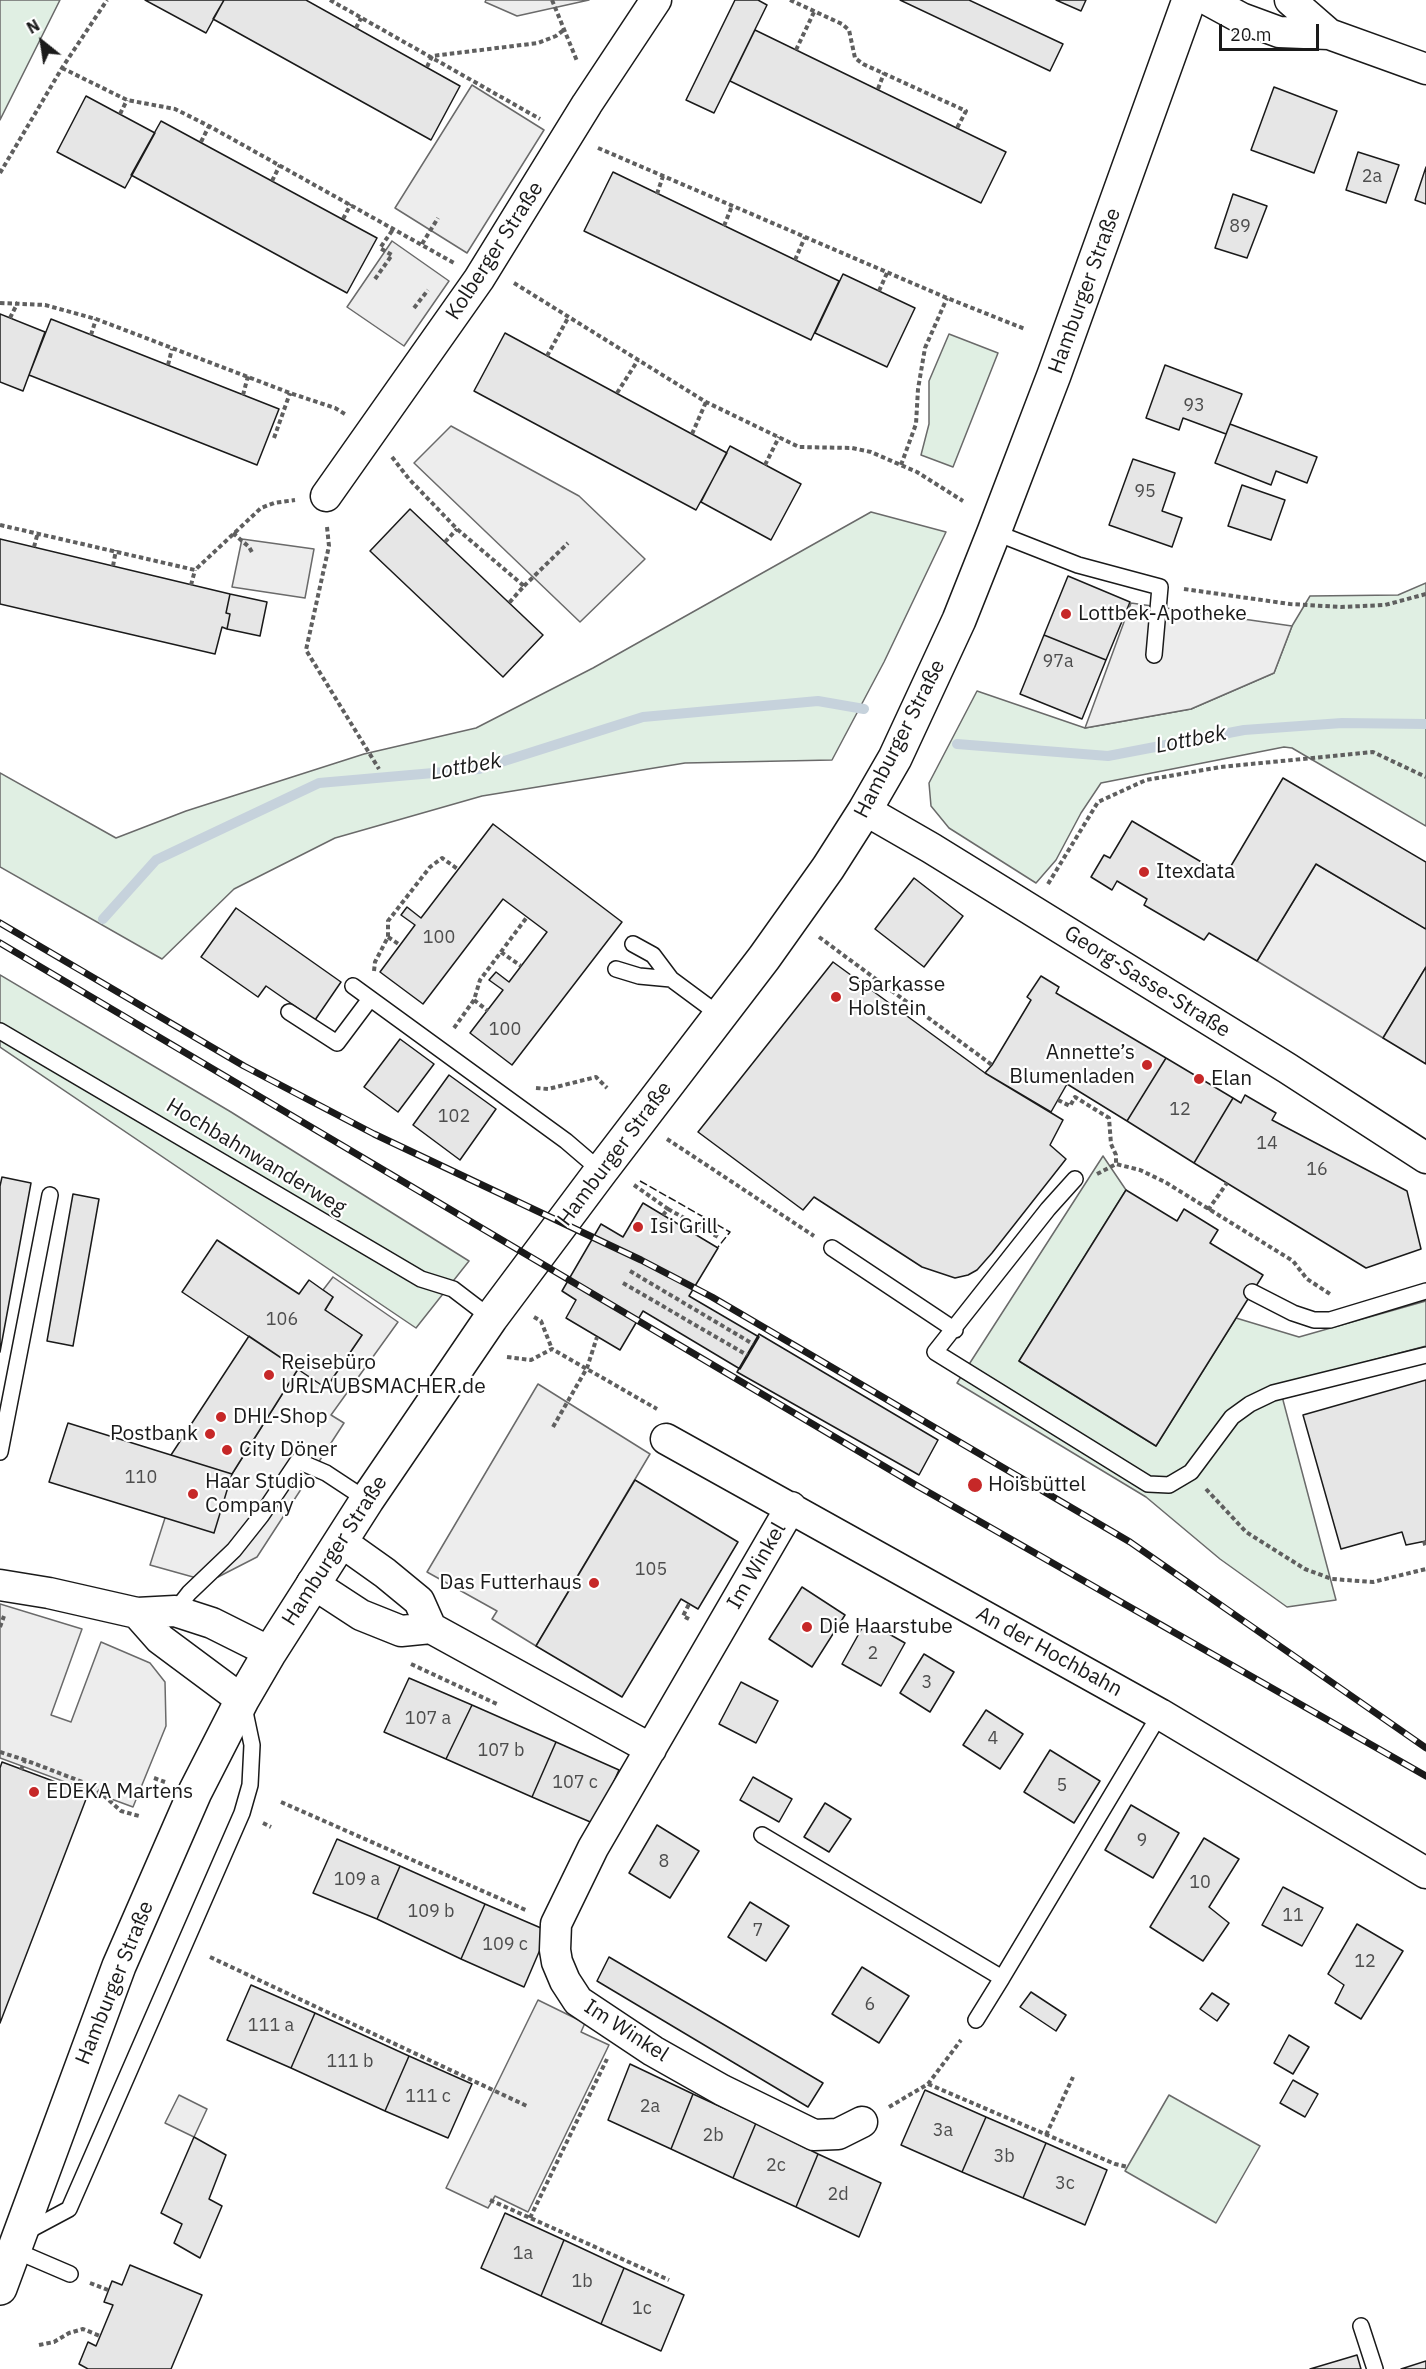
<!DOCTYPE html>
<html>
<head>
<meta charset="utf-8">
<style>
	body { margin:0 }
	#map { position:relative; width:1426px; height:2369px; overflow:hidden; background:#fff; font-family:"IBM Plex Sans",sans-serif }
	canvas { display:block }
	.north { position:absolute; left:12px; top:12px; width:60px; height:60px; -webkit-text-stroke:4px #fff; paint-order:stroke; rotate:330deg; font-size:16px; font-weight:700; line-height:24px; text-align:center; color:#1a1a1a }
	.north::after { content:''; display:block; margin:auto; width:21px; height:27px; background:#1a1a1a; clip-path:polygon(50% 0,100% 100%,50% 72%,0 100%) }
	.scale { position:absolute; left:1219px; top:24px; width:100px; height:27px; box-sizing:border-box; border:3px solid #1a1a1a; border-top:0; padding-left:8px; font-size:18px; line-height:21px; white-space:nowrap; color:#1a1a1a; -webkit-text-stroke:4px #fff; paint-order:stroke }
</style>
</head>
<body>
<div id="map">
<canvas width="1426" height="2369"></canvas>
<div class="north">N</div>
<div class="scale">20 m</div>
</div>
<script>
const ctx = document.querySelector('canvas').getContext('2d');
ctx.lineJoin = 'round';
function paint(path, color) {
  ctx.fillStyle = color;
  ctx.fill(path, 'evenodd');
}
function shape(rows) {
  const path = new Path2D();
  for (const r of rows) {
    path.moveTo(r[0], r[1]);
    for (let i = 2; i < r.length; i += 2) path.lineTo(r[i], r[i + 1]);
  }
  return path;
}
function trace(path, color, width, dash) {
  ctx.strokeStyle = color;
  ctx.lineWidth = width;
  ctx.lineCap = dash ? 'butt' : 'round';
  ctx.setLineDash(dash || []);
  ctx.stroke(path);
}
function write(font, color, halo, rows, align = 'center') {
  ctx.font = font + ' "IBM Plex Sans",sans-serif';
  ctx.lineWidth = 4.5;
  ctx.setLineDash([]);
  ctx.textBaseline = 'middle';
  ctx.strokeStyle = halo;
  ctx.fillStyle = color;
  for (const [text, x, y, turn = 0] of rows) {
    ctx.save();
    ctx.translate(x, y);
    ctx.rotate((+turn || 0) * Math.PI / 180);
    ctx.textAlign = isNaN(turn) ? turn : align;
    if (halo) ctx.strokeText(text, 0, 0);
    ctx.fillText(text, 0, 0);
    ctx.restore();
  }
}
const green = shape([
	[0,0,60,0,0,120,0,0],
	[949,334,998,353,953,467,921,455,929,424,929,381,949,334],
	[871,512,946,532,884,662,832,760,685,763,482,796,335,838,234,889,162,959,0,867,0,773,116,838,186,811,364,754,476,728,593,668,871,512],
	[1426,583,1426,826,1292,748,1284,747,1101,783,1081,813,1056,860,1036,883,949,828,931,806,929,783,977,691,1085,728,1191,709,1274,673,1292,626,1310,596,1398,595,1426,583],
	[0,975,231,1112,469,1261,416,1328,0,1047,0,975],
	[1103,1156,1126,1190,1019,1361,1156,1446,1236,1318,1299,1337,1426,1301,1426,1346,1279,1385,1336,1600,1287,1607,1220,1559,1146,1497,957,1383,1103,1156],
	[1169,2095,1260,2146,1216,2223,1125,2171,1169,2095]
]);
const parking = shape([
	[486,0,589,0,517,16,485,2,486,0],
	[472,85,544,130,467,253,395,208,472,85],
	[392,241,449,281,404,346,347,307,392,241],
	[451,426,579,496,645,559,580,622,414,463,451,426],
	[242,539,314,549,305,598,232,587,242,539],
	[1131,603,1292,626,1274,673,1191,709,1085,728,1131,603],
	[1316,864,1426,929,1426,967,1383,1038,1257,961,1316,864],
	[333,1277,398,1322,331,1415,344,1423,257,1557,218,1577,193,1577,150,1565,165,1518,232,1474,298,1369,326,1388,362,1335,325,1310,333,1297,323,1290,333,1277],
	[538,1384,650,1454,536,1646,492,1619,497,1611,427,1572,538,1384],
	[0,1604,82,1629,51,1715,71,1722,101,1642,150,1663,165,1682,166,1726,133,1807,0,1758,0,1604],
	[538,2000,585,2023,581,2032,609,2045,528,2212,495,2196,488,2208,446,2188,538,2000],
	[179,2095,207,2109,194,2137,165,2123,179,2095]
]);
const stream = shape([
	[957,744,1108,756,1244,730,1342,723,1426,724],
	[103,919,156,860,319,783,479,769,643,717,818,701,864,709]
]);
const building = shape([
	[145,0,224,0,206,33,145,0],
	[224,0,306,0,460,86,431,140,213,19,224,0],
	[735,0,758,0,767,5,714,113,686,100,735,0],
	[900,0,969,0,1063,44,1050,71,900,0],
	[1056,0,1086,0,1081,11,1056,0],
	[755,30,1006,152,981,203,730,81,755,30],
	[1274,87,1337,111,1314,173,1251,150,1274,87],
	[86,96,155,133,125,188,57,152,86,96],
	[161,121,377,238,347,293,131,175,161,121],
	[1358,152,1399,165,1386,203,1346,190,1358,152],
	[1426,167,1426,204,1415,200,1426,167],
	[613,172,839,281,811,340,584,231,613,172],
	[1233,194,1267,206,1247,258,1215,248,1233,194],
	[843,274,915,308,887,367,815,333,843,274],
	[0,314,45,332,23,391,0,382,0,314],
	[51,319,279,409,257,465,29,375,51,319],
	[505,333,727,453,696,510,474,391,505,333],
	[1165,365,1242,394,1226,434,1183,418,1179,430,1146,418,1165,365],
	[1230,424,1317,457,1307,483,1276,471,1271,485,1215,463,1230,424],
	[730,446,801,484,771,540,701,502,730,446],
	[1133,459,1175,473,1162,511,1182,518,1172,547,1109,525,1133,459],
	[1242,485,1285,500,1271,540,1228,526,1242,485],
	[410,509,543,635,503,677,370,551,410,509],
	[0,539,230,594,226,613,230,614,227,629,222,627,215,654,0,604,0,539],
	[1068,576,1130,602,1106,660,1044,635,1068,576],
	[230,594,267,602,260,636,227,629,230,614,226,613,230,594],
	[1044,635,1106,660,1082,719,1020,694,1044,635],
	[1283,778,1426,862,1426,929,1316,864,1257,961,1209,933,1204,940,1144,905,1147,899,1117,881,1112,890,1091,877,1104,855,1110,858,1132,821,1225,876,1283,778],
	[493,824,622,922,512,1065,470,1033,503,990,489,980,496,972,509,982,547,932,503,899,423,1004,380,972,415,925,401,915,407,907,421,918,493,824],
	[914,878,963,916,924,967,875,929,914,878],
	[236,908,341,982,315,1020,266,986,258,997,201,957,236,908],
	[833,962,985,1073,1063,1120,1050,1145,1066,1159,992,1253,977,1270,968,1275,955,1278,922,1267,814,1197,803,1210,698,1132,833,962],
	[1426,967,1426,1064,1383,1038,1426,967],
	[1041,976,1059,987,1056,993,1166,1058,1127,1121,1067,1084,1051,1112,985,1073,992,1065,1031,1000,1027,997,1041,976],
	[400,1039,434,1064,398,1112,364,1087,400,1039],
	[1166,1058,1233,1098,1194,1163,1127,1121,1166,1058],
	[449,1075,496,1109,460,1160,413,1125,449,1075],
	[1245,1095,1276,1113,1272,1120,1407,1191,1421,1249,1366,1268,1194,1163,1233,1098,1241,1103,1245,1095],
	[2,1177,31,1183,0,1352,0,1186,2,1177],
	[1126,1190,1177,1221,1184,1209,1218,1230,1210,1243,1263,1275,1156,1446,1019,1361,1126,1190],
	[73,1194,99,1199,73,1346,47,1341,73,1194],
	[643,1203,718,1248,689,1296,759,1337,740,1369,643,1311,620,1350,566,1318,576,1300,562,1291,601,1224,623,1237,643,1203],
	[217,1240,299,1294,309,1280,323,1290,333,1297,325,1310,362,1335,326,1388,182,1292,217,1240],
	[759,1334,938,1440,919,1475,737,1372,759,1334],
	[249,1336,298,1369,232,1474,171,1455,249,1336],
	[1426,1380,1426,1541,1406,1545,1402,1532,1341,1549,1303,1415,1426,1380],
	[68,1423,232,1474,214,1533,49,1482,68,1423],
	[635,1480,738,1542,698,1609,681,1599,622,1697,536,1646,635,1480],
	[802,1587,845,1615,812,1667,769,1639,802,1587],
	[866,1621,905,1643,881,1686,842,1664,866,1621],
	[924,1654,954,1672,930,1712,900,1693,924,1654],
	[409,1678,472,1705,446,1759,384,1732,409,1678],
	[741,1682,778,1701,756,1743,719,1724,741,1682],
	[472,1705,556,1742,532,1797,446,1759,472,1705],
	[986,1710,1023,1734,1000,1769,963,1745,986,1710],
	[556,1742,619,1770,595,1824,532,1797,556,1742],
	[1050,1750,1100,1781,1074,1823,1024,1792,1050,1750],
	[2,1762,88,1794,0,2023,0,1768,2,1762],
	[753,1777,792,1799,779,1822,740,1800,753,1777],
	[825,1803,851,1819,829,1852,804,1837,825,1803],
	[1131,1805,1179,1833,1153,1878,1105,1850,1131,1805],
	[657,1825,699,1851,670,1898,629,1873,657,1825],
	[1204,1838,1239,1859,1209,1907,1229,1923,1203,1961,1150,1927,1204,1838],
	[337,1839,400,1866,377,1919,313,1893,337,1839],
	[400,1866,485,1904,461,1959,377,1919,400,1866],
	[1283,1887,1323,1908,1302,1946,1262,1925,1283,1887],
	[750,1902,789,1926,766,1961,728,1937,750,1902],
	[485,1904,548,1931,524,1987,461,1959,485,1904],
	[1357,1924,1403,1951,1361,2019,1335,2003,1344,1985,1328,1974,1357,1924],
	[609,1957,823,2083,808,2107,597,1981,609,1957],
	[862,1967,909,1996,879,2043,832,2014,862,1967],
	[251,1985,315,2013,291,2068,227,2040,251,1985],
	[1031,1992,1066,2015,1056,2031,1020,2007,1031,1992],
	[1212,1993,1229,2004,1217,2021,1200,2009,1212,1993],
	[315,2013,409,2056,385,2111,291,2068,315,2013],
	[1289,2035,1309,2047,1293,2074,1274,2063,1289,2035],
	[409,2056,472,2084,448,2138,385,2111,409,2056],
	[630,2064,693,2094,671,2149,608,2120,630,2064],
	[1293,2080,1318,2094,1305,2117,1280,2103,1293,2080],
	[925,2090,986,2117,962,2172,901,2145,925,2090],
	[693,2094,756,2123,733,2178,671,2149,693,2094],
	[986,2117,1046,2143,1023,2198,962,2172,986,2117],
	[756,2123,818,2154,796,2207,733,2178,756,2123],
	[194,2137,226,2155,209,2199,222,2206,200,2258,174,2243,182,2224,161,2213,194,2137],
	[1046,2143,1107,2170,1085,2225,1023,2198,1046,2143],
	[818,2154,881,2183,859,2237,796,2207,818,2154],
	[505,2213,564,2240,541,2296,481,2268,505,2213],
	[564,2240,624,2268,601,2324,541,2296,564,2240],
	[130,2265,202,2295,171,2369,88,2369,79,2364,88,2342,96,2346,113,2305,104,2302,112,2281,122,2285,130,2265],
	[624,2268,684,2295,661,2351,601,2324,624,2268],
	[1357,2355,1361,2369,1310,2369,1357,2355],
	[1426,2361,1426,2369,1401,2369,1426,2361]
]);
const path = shape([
	[330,0,540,119],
	[552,0,577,61],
	[790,0,842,24,849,30,855,58,863,64,966,111,957,128],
	[356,28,361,18],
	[796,50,814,12],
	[427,67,432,56,538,43,556,36,565,29],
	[62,68,127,100,175,109,209,126,454,263],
	[878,89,884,73],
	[120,114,127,100],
	[201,142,209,126],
	[598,148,947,298,1025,329],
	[0,173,62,68,107,0],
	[272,181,280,165],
	[657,194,663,176],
	[343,219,351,204],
	[724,226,732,206],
	[422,244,438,218],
	[795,260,805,237],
	[375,279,392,255,380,248,394,228],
	[514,283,706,402,799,447,852,448,871,452,917,472,963,501],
	[879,291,887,273],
	[0,303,45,305,96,319,290,393,335,408,345,414],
	[414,308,428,290],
	[10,318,18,302],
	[91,335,96,319],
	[547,356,568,318],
	[168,365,172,349],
	[617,393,638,360],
	[243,395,248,376],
	[692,434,706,402],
	[274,438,290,393],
	[392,457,409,479,457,529,524,586,509,603],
	[765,465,779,437],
	[901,465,916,424,918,389,925,348,947,298],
	[0,525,195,570,261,508,274,503,295,500],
	[327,527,329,546,306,650,379,769],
	[233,533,249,547,253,554],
	[445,542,457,529],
	[34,547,38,532],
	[113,566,116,550],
	[191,585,195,570],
	[524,586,568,543],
	[1184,589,1290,604,1341,607,1385,605,1426,594],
	[1048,884,1098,802,1146,780,1221,767,1373,752,1426,777],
	[388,937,400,945],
	[819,937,992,1065],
	[501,952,521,966],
	[374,971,375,962,388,937,388,921,430,867,442,858,459,870],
	[474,1000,488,1011],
	[454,1028,474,1000,480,980,527,917],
	[536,1088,548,1089,596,1077,607,1088],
	[1058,1100,1070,1106,1075,1097,1109,1118,1111,1144,1116,1155,1116,1164],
	[667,1139,814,1236],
	[1097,1174,1116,1164,1140,1170,1165,1182,1293,1261,1307,1279,1330,1294],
	[634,1185,668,1209,663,1215],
	[668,1209,718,1237],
	[1208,1210,1227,1183],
	[630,1271,753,1344],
	[623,1283,747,1355],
	[534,1317,541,1321,552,1349],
	[507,1357,531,1360,552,1349,657,1409],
	[553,1427,587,1368,597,1337],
	[1206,1489,1246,1532,1305,1569,1332,1579,1373,1582,1426,1569],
	[1424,1541,1426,1548],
	[689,1619,683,1616,689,1604],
	[0,1627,4,1616],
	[411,1664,499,1705],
	[0,1752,25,1760],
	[21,1770,25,1760,93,1786,121,1811,139,1816],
	[154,1778,165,1782],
	[281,1802,528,1911],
	[263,1823,271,1827],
	[210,1957,529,2107],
	[928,2084,1115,2164,1128,2167],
	[889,2107,928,2084,961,2040],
	[1046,2135,1073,2077],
	[490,2200,669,2280],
	[530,2218,607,2059],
	[90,2283,108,2290],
	[39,2345,54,2342,69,2333,83,2329,100,2336]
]);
const lane = shape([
	[994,532,1078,565,1160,587,1154,655],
	[633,944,653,955,671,979],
	[616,969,639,976,671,979,721,1016],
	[353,986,566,1141,601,1171],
	[289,1012,337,1043,370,999],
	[0,1031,421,1279,453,1289,491,1318],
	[1075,1179,1048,1209,935,1352,1148,1484,1169,1485,1191,1472,1232,1417,1250,1404,1273,1393,1426,1355],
	[832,1248,955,1330],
	[1252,1292,1293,1313,1314,1320,1330,1320,1426,1291],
	[0,1452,50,1195],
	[175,1611,189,1593,234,1550,261,1516,298,1461,326,1473,367,1500],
	[762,1835,1002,1978,1160,1714],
	[976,2020,1002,1978],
	[24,2233,69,2209,242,1813,250,1785,252,1745,244,1707],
	[14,2250,70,2274],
	[1361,2326,1375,2369]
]);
const street = shape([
	[1208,0,1241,18,1279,32,1329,34,1426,69],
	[1290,0,1329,34],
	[326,496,479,279,587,104,656,0],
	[865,810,931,848,1287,1068,1426,1158],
	[666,1439,1160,1714,1426,1873],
	[791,1507,593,1848,556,1924,555,1950,557,1962,565,1981,578,2001,653,2051,722,2090,814,2135,838,2134,862,2122],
	[340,1541,385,1573,419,1601,431,1628],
	[312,1583,361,1615,401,1631,431,1628,651,1749],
	[0,1585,49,1593,137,1613,175,1611,212,1623,270,1652],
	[137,1613,160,1639,242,1700]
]);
const primary = shape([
	[0,2288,119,1966,195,1792,242,1700,270,1652,367,1500,491,1318,601,1171,764,958,828,868,865,810,895,758,959,620,994,532,1054,375,1189,0]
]);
const rail = shape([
	[0,923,244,1066,374,1134,641,1260,712,1297,1130,1542,1426,1748],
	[0,943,914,1484,1426,1776]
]);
const fence = shape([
	[640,1181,730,1232,718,1247]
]);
const markers = [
	[1066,614,6,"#c62828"],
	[1144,872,6,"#c62828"],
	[836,997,6,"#c62828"],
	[1147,1065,6,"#c62828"],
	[1199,1079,6,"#c62828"],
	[638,1227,6,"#c62828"],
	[269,1375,6,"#c62828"],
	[221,1417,6,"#c62828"],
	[210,1434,6,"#c62828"],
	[227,1450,6,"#c62828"],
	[975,1485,8,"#c62828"],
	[193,1494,6,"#c62828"],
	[594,1583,6,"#c62828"],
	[807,1627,6,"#c62828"],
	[34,1792,6,"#c62828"]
];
const numberNames = [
	["2a",1372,177],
	["89",1240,227],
	["93",1194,406],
	["95",1145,492],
	["97a",1058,662],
	["100",439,938],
	["100",505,1030],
	["12",1180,1110],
	["102",454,1117],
	["14",1267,1144],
	["16",1317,1170],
	["106",282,1320],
	["110",141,1478],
	["105",651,1570],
	["2",873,1654],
	["3",927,1683],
	["107 a",428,1719],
	["4",993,1739],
	["107 b",501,1751],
	["107 c",575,1783],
	["5",1062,1786],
	["9",1142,1841],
	["8",664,1862],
	["109 a",357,1880],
	["10",1200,1883],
	["109 b",431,1912],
	["11",1293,1916],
	["7",758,1931],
	["109 c",505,1945],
	["12",1365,1962],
	["6",870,2005],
	["111 a",271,2026],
	["111 b",350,2062],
	["111 c",428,2097],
	["2a",650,2107],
	["3a",943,2131],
	["2b",713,2136],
	["3b",1004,2157],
	["2c",776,2166],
	["3c",1065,2184],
	["2d",838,2195],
	["1a",523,2254],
	["1b",582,2282],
	["1c",642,2309]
];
const streetNames = [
	["Kolberger Straße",495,251,-57],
	["Hamburger Straße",1085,291,-70],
	["Hamburger Straße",900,739,-63],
	["Georg-Sasse-Straße",1147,982,32],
	["Hamburger Straße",615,1154,-53],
	["Hochbahnwanderweg",256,1157,31],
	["Hamburger Straße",335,1551,-57],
	["Im Winkel",757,1566,-60],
	["An der Hochbahn",1049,1652,29],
	["Hamburger Straße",115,1983,-68],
	["Im Winkel",626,2031,33]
];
const poiNames = [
	["Lottbek-Apotheke",1078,614],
	["Itexdata",1156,872],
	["Sparkasse",848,985],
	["Holstein",848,1009],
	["Annette’s",1135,1053,"right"],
	["Blumenladen",1135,1077,"right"],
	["Elan",1211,1079],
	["Isi Grill",650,1227],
	["Reisebüro",281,1363],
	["URLAUBSMACHER.de",281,1387],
	["DHL-Shop",233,1417],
	["Postbank",198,1434,"right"],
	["City Döner",239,1450],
	["Haar Studio",205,1482],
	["Company",205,1506],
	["Hoisbüttel",988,1485],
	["Das Futterhaus",582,1583,"right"],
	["Die Haarstube",819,1627],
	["EDEKA Martens",46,1792]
];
const waterNames = [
	["Lottbek",1191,740,-11],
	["Lottbek",466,767,-10]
];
paint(green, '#e0efe3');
trace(green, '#6a6a6a', 1.5);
paint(parking, '#ededed');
trace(parking, '#6a6a6a', 1.5);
trace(stream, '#c6d2dc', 10);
paint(building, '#e6e6e6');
trace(building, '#1a1a1a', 1.5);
trace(lane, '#1a1a1a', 18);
trace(street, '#1a1a1a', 33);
trace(primary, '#1a1a1a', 36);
trace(path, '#5f5f5f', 4, [4.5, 3]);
trace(lane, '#fff', 15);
trace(street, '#fff', 30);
trace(primary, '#fff', 33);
trace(rail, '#1a1a1a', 7);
trace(rail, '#fff', 4.5, [14]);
trace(fence, '#1a1a1a', 1.5, [8, 3]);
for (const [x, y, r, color] of markers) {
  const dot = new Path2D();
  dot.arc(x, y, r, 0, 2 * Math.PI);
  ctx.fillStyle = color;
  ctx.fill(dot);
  trace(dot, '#fff', 2);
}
write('18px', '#4d4d4d', null, numberNames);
write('21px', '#1a1a1a', '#fff', streetNames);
write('21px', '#1a1a1a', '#fff', poiNames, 'left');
write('italic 22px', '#1a1a1a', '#fff', waterNames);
</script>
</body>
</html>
